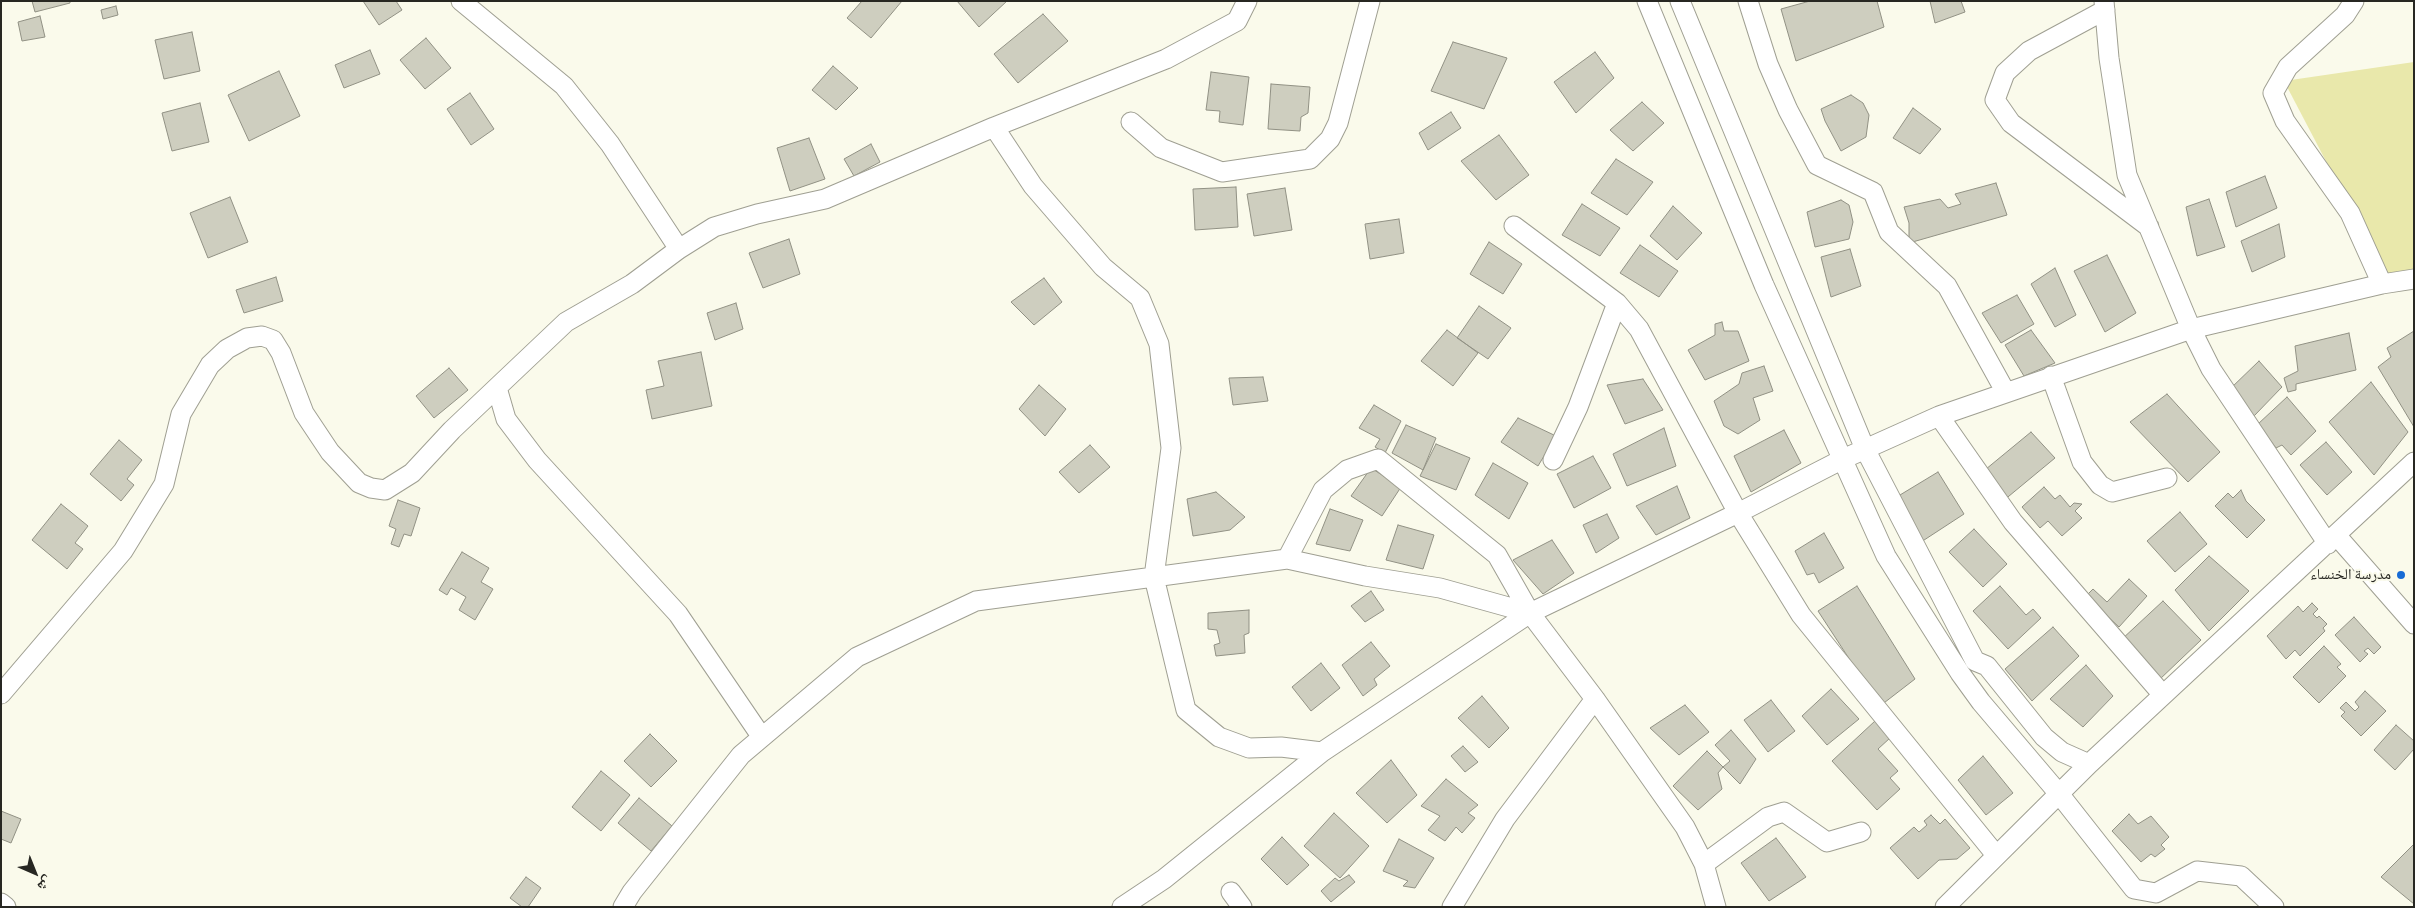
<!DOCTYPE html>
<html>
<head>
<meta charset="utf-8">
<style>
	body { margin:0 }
	#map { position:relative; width:2415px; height:908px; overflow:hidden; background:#fafaeb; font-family:Manrope,"Noto Naskh Arabic",sans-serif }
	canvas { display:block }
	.frame { position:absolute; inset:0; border:2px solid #272722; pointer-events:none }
	.north { position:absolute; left:10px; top:848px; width:50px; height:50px; -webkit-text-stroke:4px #fafaeb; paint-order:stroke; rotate:136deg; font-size:14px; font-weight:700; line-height:20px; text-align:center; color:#272722 }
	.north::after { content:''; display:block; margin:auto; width:18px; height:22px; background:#272722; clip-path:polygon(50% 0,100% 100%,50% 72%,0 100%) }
</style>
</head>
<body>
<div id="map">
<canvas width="2415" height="908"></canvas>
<div class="frame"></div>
<div class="north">ش</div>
</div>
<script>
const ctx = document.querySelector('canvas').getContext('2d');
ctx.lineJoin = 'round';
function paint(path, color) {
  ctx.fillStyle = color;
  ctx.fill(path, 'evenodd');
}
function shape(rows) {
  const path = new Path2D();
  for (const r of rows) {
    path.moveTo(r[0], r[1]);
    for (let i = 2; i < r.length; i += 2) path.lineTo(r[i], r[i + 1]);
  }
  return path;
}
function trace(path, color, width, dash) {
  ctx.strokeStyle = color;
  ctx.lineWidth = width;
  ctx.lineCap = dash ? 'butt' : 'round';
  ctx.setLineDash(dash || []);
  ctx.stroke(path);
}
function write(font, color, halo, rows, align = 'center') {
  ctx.font = font + ' Manrope,"Noto Naskh Arabic",sans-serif';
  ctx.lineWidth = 4;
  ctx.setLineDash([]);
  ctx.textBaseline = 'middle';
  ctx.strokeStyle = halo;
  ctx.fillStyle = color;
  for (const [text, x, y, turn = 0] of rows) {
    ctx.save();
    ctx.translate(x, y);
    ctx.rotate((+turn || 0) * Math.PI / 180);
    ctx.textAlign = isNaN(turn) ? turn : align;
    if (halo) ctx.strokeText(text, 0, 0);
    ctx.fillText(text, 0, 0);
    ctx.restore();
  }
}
const green = shape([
	[2414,62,2414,270,2385,274,2284,81]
]);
const building = shape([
	[32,1,70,1,70,3,35,12,32,1],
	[363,1,396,1,402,10,379,25,363,1],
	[862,1,902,1,871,38,847,18,862,1],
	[957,1,1007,1,979,27,957,1],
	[1810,1,1877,1,1884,27,1796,61,1781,9,1810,1],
	[1930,1,1961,1,1965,12,1935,23,1930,1],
	[116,6,118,15,103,19,101,10,116,6],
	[1043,14,1068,41,1018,83,994,54,1043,14],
	[40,16,45,37,22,41,18,22,40,16],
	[192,32,200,71,164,79,155,40,192,32],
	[426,38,451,68,425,89,400,60,426,38],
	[1453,42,1507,58,1484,109,1431,91,1453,42],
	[370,50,380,74,344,88,335,65,370,50],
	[1595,52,1614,78,1576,113,1554,82,1595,52],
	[833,66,858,88,836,110,812,90,833,66],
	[279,71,300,116,249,141,228,95,279,71],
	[1211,72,1249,77,1243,125,1219,122,1220,111,1206,110,1211,72],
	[1271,84,1310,87,1308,113,1301,117,1300,131,1268,129,1271,84],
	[470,93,494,129,471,145,447,109,470,93],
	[1851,95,1863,103,1869,115,1866,137,1841,151,1825,121,1821,109,1851,95],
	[1642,102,1664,123,1633,151,1610,130,1642,102],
	[200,103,209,142,172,151,162,113,200,103],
	[1913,108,1941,129,1920,154,1893,138,1913,108],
	[1451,112,1461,128,1428,150,1419,133,1451,112],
	[1499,135,1529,175,1496,200,1461,161,1499,135],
	[809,138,825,179,790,191,777,148,809,138],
	[871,144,880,162,854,176,844,159,871,144],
	[1616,159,1653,182,1627,215,1591,193,1616,159],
	[2265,176,2277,208,2236,227,2226,192,2265,176],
	[1996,183,2007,215,1909,243,1909,223,1904,207,1940,199,1948,208,1961,204,1955,194,1996,183],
	[1236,187,1238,227,1195,230,1193,189,1236,187],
	[1285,188,1292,230,1254,236,1247,194,1285,188],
	[230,197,248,242,208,258,190,213,230,197],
	[2209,199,2225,247,2197,256,2186,207,2209,199],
	[1841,200,1849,205,1853,222,1849,239,1815,247,1807,212,1841,200],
	[1582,204,1620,228,1600,256,1562,235,1582,204],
	[1673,206,1702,233,1677,260,1650,236,1673,206],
	[1399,219,1404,253,1370,259,1365,224,1399,219],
	[2279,224,2285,257,2252,272,2241,241,2279,224],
	[789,239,800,274,763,288,749,253,789,239],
	[1489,242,1522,264,1503,294,1470,274,1489,242],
	[1640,245,1678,271,1659,297,1620,273,1640,245],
	[1850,249,1861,286,1831,297,1821,257,1850,249],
	[2107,255,2136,313,2105,332,2074,271,2107,255],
	[2055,268,2076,315,2055,327,2031,284,2055,268],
	[276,277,283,301,244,313,236,290,276,277],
	[1044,278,1062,302,1034,325,1011,302,1044,278],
	[2017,295,2034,324,2001,343,1982,313,2017,295],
	[736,303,743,329,715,340,707,313,736,303],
	[1479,306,1511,328,1488,359,1457,338,1479,306],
	[1722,322,1724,331,1738,331,1749,361,1705,380,1688,350,1715,335,1715,324,1722,322],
	[1447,330,1478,353,1453,386,1421,361,1447,330],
	[2031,330,2055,363,2024,376,2005,345,2031,330],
	[2414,331,2414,427,2378,367,2391,357,2387,348,2414,331],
	[2349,333,2356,370,2296,384,2296,390,2288,392,2284,378,2298,371,2295,346,2349,333],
	[701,352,712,406,652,419,646,390,664,386,658,361,701,352],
	[2259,361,2282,387,2254,416,2230,389,2259,361],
	[1764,366,1773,391,1753,398,1760,420,1738,434,1724,426,1714,401,1739,384,1742,373,1764,366],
	[449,368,468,390,434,418,416,396,449,368],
	[1263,377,1268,401,1233,405,1229,378,1263,377],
	[1643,379,1663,410,1625,424,1607,385,1643,379],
	[2371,382,2408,432,2374,475,2329,422,2371,382],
	[1039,385,1066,409,1045,436,1019,409,1039,385],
	[2167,394,2220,452,2188,482,2130,422,2167,394],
	[2287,397,2316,431,2291,455,2282,445,2276,448,2258,424,2287,397],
	[1374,405,1401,421,1385,453,1375,447,1380,439,1359,428,1374,405],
	[1518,418,1556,436,1538,466,1501,442,1518,418],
	[1406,425,1436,438,1423,470,1392,453,1406,425],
	[1664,428,1676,466,1627,486,1613,454,1664,428],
	[1784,430,1801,463,1751,492,1734,456,1784,430],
	[2031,432,2055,458,2003,501,1980,474,2031,432],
	[119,440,142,460,127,479,134,485,121,501,90,474,119,440],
	[2326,442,2352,472,2327,495,2300,465,2326,442],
	[1436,444,1470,458,1456,490,1420,476,1436,444],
	[1090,445,1110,467,1079,493,1059,472,1090,445],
	[1593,456,1611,488,1574,508,1557,474,1593,456],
	[1493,463,1528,483,1509,519,1475,495,1493,463],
	[1371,468,1401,487,1382,516,1351,496,1371,468],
	[1938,472,1964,514,1918,544,1895,498,1938,472],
	[1677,486,1690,518,1656,535,1636,506,1677,486],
	[2044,487,2055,499,2060,495,2070,507,2074,503,2082,504,2075,511,2082,518,2062,536,2048,521,2040,528,2022,507,2044,487],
	[2241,490,2246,501,2265,520,2247,538,2215,506,2228,493,2233,498,2241,490],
	[1216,492,1245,517,1230,530,1193,536,1187,499,1216,492],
	[398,500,420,508,411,536,404,534,399,547,391,544,396,529,389,526,398,500],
	[61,504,88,526,75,543,83,549,67,569,32,540,61,504],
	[1330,509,1363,520,1350,551,1316,544,1330,509],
	[2180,512,2207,544,2175,572,2147,541,2180,512],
	[1607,514,1619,538,1596,553,1583,525,1607,514],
	[1398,525,1434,535,1423,569,1386,560,1398,525],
	[1974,529,2007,564,1983,587,1949,552,1974,529],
	[1824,533,1844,568,1819,583,1814,573,1807,575,1795,551,1824,533],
	[1552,540,1574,573,1543,594,1513,560,1552,540],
	[462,552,489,568,481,582,493,589,475,620,459,610,466,597,451,588,447,595,439,590,462,552],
	[2209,556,2249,591,2209,631,2175,590,2209,556],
	[2129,579,2147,596,2119,627,2086,596,2093,589,2107,602,2129,579],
	[1857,586,1915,679,1880,706,1818,611,1857,586],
	[2000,586,2026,615,2033,609,2041,618,2008,649,1973,611,2000,586],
	[1371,591,1384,610,1365,622,1351,606,1371,591],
	[2163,601,2201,640,2159,680,2121,640,2163,601],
	[2312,603,2318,609,2313,614,2317,618,2319,616,2327,624,2323,628,2325,631,2300,656,2295,650,2286,659,2267,636,2298,606,2303,612,2312,603],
	[1249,610,1249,633,1244,635,1245,653,1216,656,1214,645,1220,643,1217,630,1208,629,1208,613,1249,610],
	[2354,617,2381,647,2374,654,2368,648,2364,651,2368,654,2360,662,2335,635,2354,617],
	[2053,627,2079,656,2032,701,2005,669,2053,627],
	[1371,642,1390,666,1374,679,1377,685,1363,696,1342,665,1371,642],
	[2324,646,2341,664,2337,667,2346,676,2319,703,2293,677,2324,646],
	[1321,663,1340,688,1311,711,1292,687,1321,663],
	[2086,665,2113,696,2083,727,2050,699,2086,665],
	[1831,689,1859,719,1827,745,1802,716,1831,689],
	[2365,691,2386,711,2361,736,2341,716,2345,712,2340,708,2346,702,2355,711,2359,707,2355,702,2365,691],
	[1482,696,1509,728,1489,748,1458,718,1482,696],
	[1771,700,1795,731,1768,752,1744,720,1771,700],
	[1685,705,1709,732,1679,755,1650,728,1685,705],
	[1875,721,1890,738,1878,749,1898,771,1890,778,1900,789,1877,810,1832,761,1875,721],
	[2396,725,2414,741,2414,749,2395,770,2374,750,2396,725],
	[1731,730,1756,759,1740,784,1723,767,1730,761,1715,745,1731,730],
	[650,734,677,761,651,787,624,761,650,734],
	[1463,746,1478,762,1465,772,1451,756,1463,746],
	[1707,751,1723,767,1718,773,1722,789,1698,810,1673,786,1707,751],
	[1983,756,2013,793,1986,815,1958,780,1983,756],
	[1391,760,1417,795,1387,823,1356,793,1391,760],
	[601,771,630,795,601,831,572,807,601,771],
	[1446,779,1478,805,1468,813,1475,818,1462,833,1456,827,1445,841,1428,830,1440,816,1421,806,1446,779],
	[639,798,672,826,651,851,618,823,639,798],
	[1,811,21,819,11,843,1,839,1,811],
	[1334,813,1369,846,1340,878,1304,846,1334,813],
	[2129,814,2138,824,2151,816,2169,837,2161,845,2165,849,2155,857,2151,854,2141,862,2112,831,2129,814],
	[1931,815,1940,824,1945,819,1970,848,1957,859,1939,860,1918,879,1890,848,1914,827,1919,832,1927,825,1924,821,1931,815],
	[1282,837,1309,865,1287,885,1261,859,1282,837],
	[1776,838,1806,877,1769,901,1741,863,1776,838],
	[1399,839,1434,858,1415,888,1403,886,1408,881,1383,871,1399,839],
	[2414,844,2414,904,2381,877,2414,844],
	[1349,875,1355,882,1331,902,1321,891,1335,878,1339,881,1349,875],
	[526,877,541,888,528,907,522,907,510,898,526,877]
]);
const minor = shape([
	[461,1,564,86,610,144,679,249],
	[1647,1,1764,285,1886,556,1960,673,1981,702,2060,795,2134,889,2156,893,2197,871,2241,876,2274,907],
	[1680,1,1865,449,1975,661,1987,666,2044,737,2062,752,2089,764],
	[1748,1,1768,64,1788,110,1817,165,1873,192,1889,232,1947,286,2005,391],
	[2104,1,2109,58,2127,175,2191,329,2211,369,2328,544],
	[2354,1,2345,15,2288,67,2273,93,2285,121,2350,213,2382,284],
	[2105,10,2029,51,2005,73,1995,100,2011,123,2149,227],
	[1131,122,1161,148,1222,172,1310,159,1330,139,1338,123,1370,1],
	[994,127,1033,186,1103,267,1140,298,1159,344,1171,448,1154,577,1186,710,1219,737,1249,748,1281,747,1322,752],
	[1514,226,1617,303,1639,329,1738,513,1801,615,1996,855],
	[2051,376,2082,462,2100,485,2112,492,2167,478],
	[497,388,506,419,537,460,678,614,761,736],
	[1939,416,2013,522,2163,695],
	[1553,460,1578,407,1617,303],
	[2336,535,2414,624],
	[1287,559,1323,490,1347,470,1378,459,1497,555,1530,613],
	[1,694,123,551,164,484,181,414,210,365,227,349,247,338,262,336,273,340,281,353,304,413,330,452,359,483,371,488,385,490,412,473,452,430,566,322,632,284,679,249,714,227,757,214,825,199,994,127,1166,59,1237,21,1247,1],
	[1704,864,1768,817,1784,812,1827,842,1861,832],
	[1231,892,1242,907],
	[1,903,6,907],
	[623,907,632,892,741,755,857,657,976,601,1287,559,1365,576,1440,588,1530,613,1595,699,1685,827,1704,864,1716,907],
	[1122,907,1164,879,1322,752,1530,613,1738,513,1843,459,1939,416,2191,329,2382,284,2414,279],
	[1452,907,1505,819,1595,699],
	[1945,907,2089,764,2414,462]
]);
const markers = [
	[2401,575,5,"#176bd5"]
];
const poiNames = [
	["مدرسة الخنساء",2391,575]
];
paint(green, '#e9e8ab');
paint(building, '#cecebf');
trace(building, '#919184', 1);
trace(minor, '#9f9f92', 21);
trace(minor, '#fff', 19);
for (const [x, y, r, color] of markers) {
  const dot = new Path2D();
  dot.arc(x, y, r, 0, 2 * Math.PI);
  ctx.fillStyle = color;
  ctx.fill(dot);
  trace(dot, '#fafaeb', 2);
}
write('15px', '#272722', '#fafaeb', poiNames, 'right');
</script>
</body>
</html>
